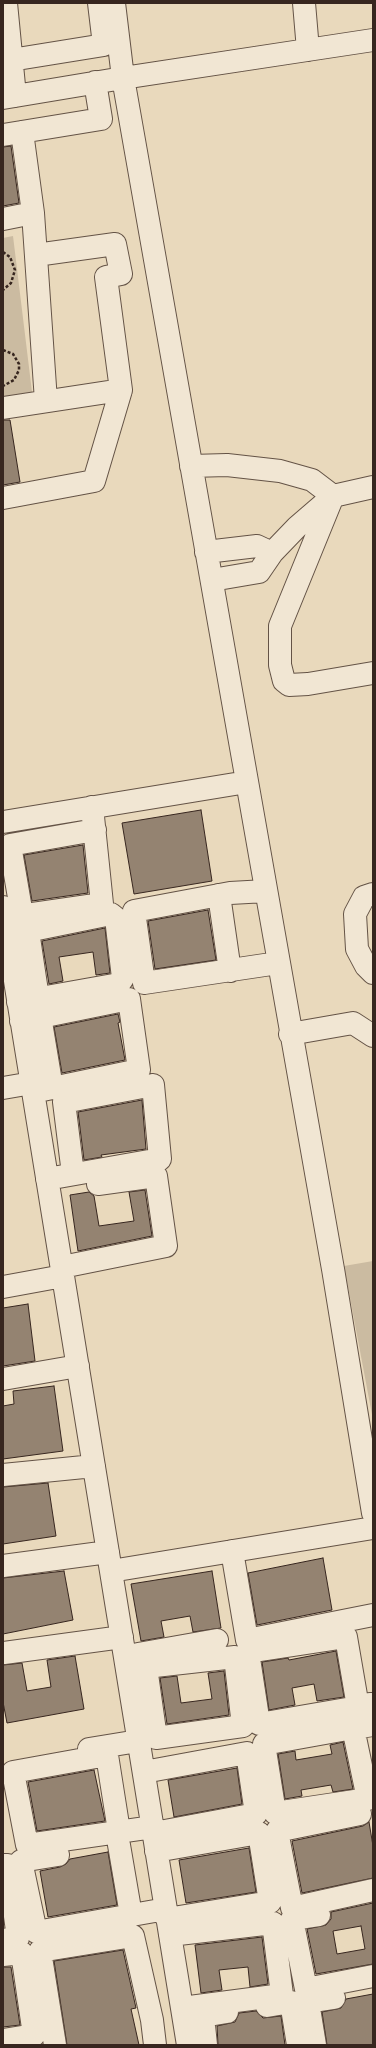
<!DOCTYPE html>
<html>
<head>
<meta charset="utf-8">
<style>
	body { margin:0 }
	#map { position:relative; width:376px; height:2048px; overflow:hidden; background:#e9d9bc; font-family:Vollkorn,serif }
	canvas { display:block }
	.frame { position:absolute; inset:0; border:4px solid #37261f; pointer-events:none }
</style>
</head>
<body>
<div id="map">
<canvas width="376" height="2048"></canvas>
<div class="frame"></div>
</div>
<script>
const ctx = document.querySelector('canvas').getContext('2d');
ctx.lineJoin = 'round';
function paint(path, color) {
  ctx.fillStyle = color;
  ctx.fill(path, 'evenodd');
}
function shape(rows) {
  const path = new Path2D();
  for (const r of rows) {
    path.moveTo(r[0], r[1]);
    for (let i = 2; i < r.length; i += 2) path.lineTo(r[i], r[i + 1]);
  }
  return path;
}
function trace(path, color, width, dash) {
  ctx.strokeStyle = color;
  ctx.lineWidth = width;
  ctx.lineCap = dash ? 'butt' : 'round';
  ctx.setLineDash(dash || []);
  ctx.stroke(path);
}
const green = shape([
	[13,236,32,392,3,397,3,238],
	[373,1261,373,1420,344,1266]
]);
const building = shape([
	[11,146,19,203,3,206,3,147,11,146],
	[3,420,10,420,20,482,3,485,3,420],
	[201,810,212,881,134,894,122,823,201,810],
	[83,845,88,893,32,901,24,855,83,845],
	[208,910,216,960,155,969,148,921,208,910],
	[105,928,110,973,96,975,93,952,59,957,63,981,49,984,42,941,105,928],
	[118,1014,120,1022,118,1023,125,1060,62,1073,54,1027,118,1014],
	[142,1100,146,1149,101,1155,102,1157,84,1160,78,1112,142,1100],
	[145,1190,152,1236,78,1251,70,1195,89,1192,94,1196,99,1226,134,1221,129,1192,145,1190],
	[28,1304,35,1361,3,1366,3,1308,28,1304],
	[54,1386,63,1451,3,1459,3,1406,14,1404,13,1391,54,1386],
	[48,1483,56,1536,3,1544,3,1487,48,1483],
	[323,1558,332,1610,257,1625,248,1573,323,1558],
	[64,1571,73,1620,3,1634,3,1578,64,1571],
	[212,1571,221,1628,193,1632,190,1616,161,1621,164,1637,141,1641,131,1584,212,1571],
	[336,1651,344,1697,317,1701,314,1684,292,1688,295,1705,269,1710,262,1662,288,1658,289,1660,336,1651],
	[75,1656,84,1709,7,1723,3,1702,3,1665,22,1663,27,1691,51,1687,47,1660,75,1656],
	[224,1671,229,1715,167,1724,160,1678,177,1676,181,1703,212,1699,208,1673,224,1671],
	[343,1742,353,1789,333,1792,331,1785,301,1790,302,1796,285,1799,278,1754,295,1751,296,1760,332,1754,330,1745,343,1742],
	[237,1768,242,1804,174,1817,168,1780,237,1768],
	[94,1770,105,1821,37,1831,28,1782,94,1770],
	[369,1822,373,1846,373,1878,302,1893,292,1841,363,1826,369,1822],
	[249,1848,256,1892,186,1903,179,1860,249,1848],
	[108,1852,117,1905,48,1917,40,1871,60,1867,66,1864,70,1859,108,1852],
	[373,1903,373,1964,316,1974,307,1929,326,1925,331,1919,331,1912,373,1903],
	[361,1926,365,1949,337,1954,333,1931,361,1926],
	[262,1937,268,1984,250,1987,248,1967,219,1970,222,1990,201,1993,195,1945,262,1937],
	[123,1950,136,2008,131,2009,139,2045,67,2045,54,1961,123,1950],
	[3,1967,11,1967,20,2025,3,2027,3,1967],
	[373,1994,373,2045,327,2045,322,2012,341,2008,346,1999,373,1994],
	[256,2011,263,2018,281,2016,285,2045,218,2045,217,2026,235,2022,239,2013,256,2011]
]);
const path = shape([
	[3,252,10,257,15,270,11,283,3,290],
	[3,350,13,354,19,364,19,370,14,380,3,386]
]);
const minor = shape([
	[6,3,15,96],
	[114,3,123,78,333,1269,373,1513],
	[304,3,308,50],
	[11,60,104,45,99,3],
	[3,98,123,78,373,40],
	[22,132,33,213],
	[3,135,101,119,95,82],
	[3,219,33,213,46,401],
	[36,255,115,244,121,274,106,277,121,390],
	[3,408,121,390,94,481,3,498],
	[191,466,227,465,280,471,312,480,333,496],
	[333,496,280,626,280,665,284,681,289,685,308,684,373,673],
	[206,552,257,546,272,553],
	[212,580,259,572,272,553,297,527,333,496,373,487],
	[3,822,247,782],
	[266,891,230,893,134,911,144,983,278,963],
	[373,894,364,897,355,914,357,949,366,966,373,973],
	[219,895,230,971],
	[3,907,188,2045],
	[22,915,10,845,95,830],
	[5,918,102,904,92,807],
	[28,931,38,998],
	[8,935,111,914,116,918,123,978,119,984,18,1002],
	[40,1016,52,1088],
	[21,1021,129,999,139,1070,33,1092],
	[290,1034,353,1023,373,1036],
	[3,1088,32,1083],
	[47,1179,160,1159,153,1085,64,1102,73,1174],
	[62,1267,166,1246,156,1176,98,1184],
	[3,1287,63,1276],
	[3,1379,78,1366],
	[3,1475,94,1466],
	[232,1551,247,1640,373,1615],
	[3,1566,108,1552],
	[111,1571,373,1528],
	[4,1653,122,1637],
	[138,1654,217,1640],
	[127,1670,146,1667,156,1738,243,1726,235,1657,146,1667],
	[358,1707,346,1637,248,1652,259,1724,358,1707,370,1704,373,1704],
	[353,1728,368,1799,275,1813,264,1744,353,1728,373,1725],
	[89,1749,138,1741],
	[144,1772,247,1753,256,1814,154,1833],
	[360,1814,277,1831,292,1908,373,1890],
	[119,1831,107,1755,13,1772,27,1845,153,1827],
	[119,1845,131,1915],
	[156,1851,259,1833,270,1902,167,1919],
	[58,1855,21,1861,36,1932,166,1909],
	[3,1865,8,1865,18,1938,3,1940],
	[319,1915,292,1919,306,1989,373,1976],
	[170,1935,273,1923,282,1995,182,2008],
	[3,1955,22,1953,34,2035,3,2040],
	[267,2006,291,2002,298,2045],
	[55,2045,40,1951,133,1936,152,2020,155,2045],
	[206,2045,203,2016,227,2012],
	[315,2045,308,2002,334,1998]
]);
paint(green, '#cbbba1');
paint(building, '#948371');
trace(building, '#37261f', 1);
trace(minor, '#645346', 24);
trace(path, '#37261f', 2.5, [3, 2]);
trace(minor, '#f1e6d3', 22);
</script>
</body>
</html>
